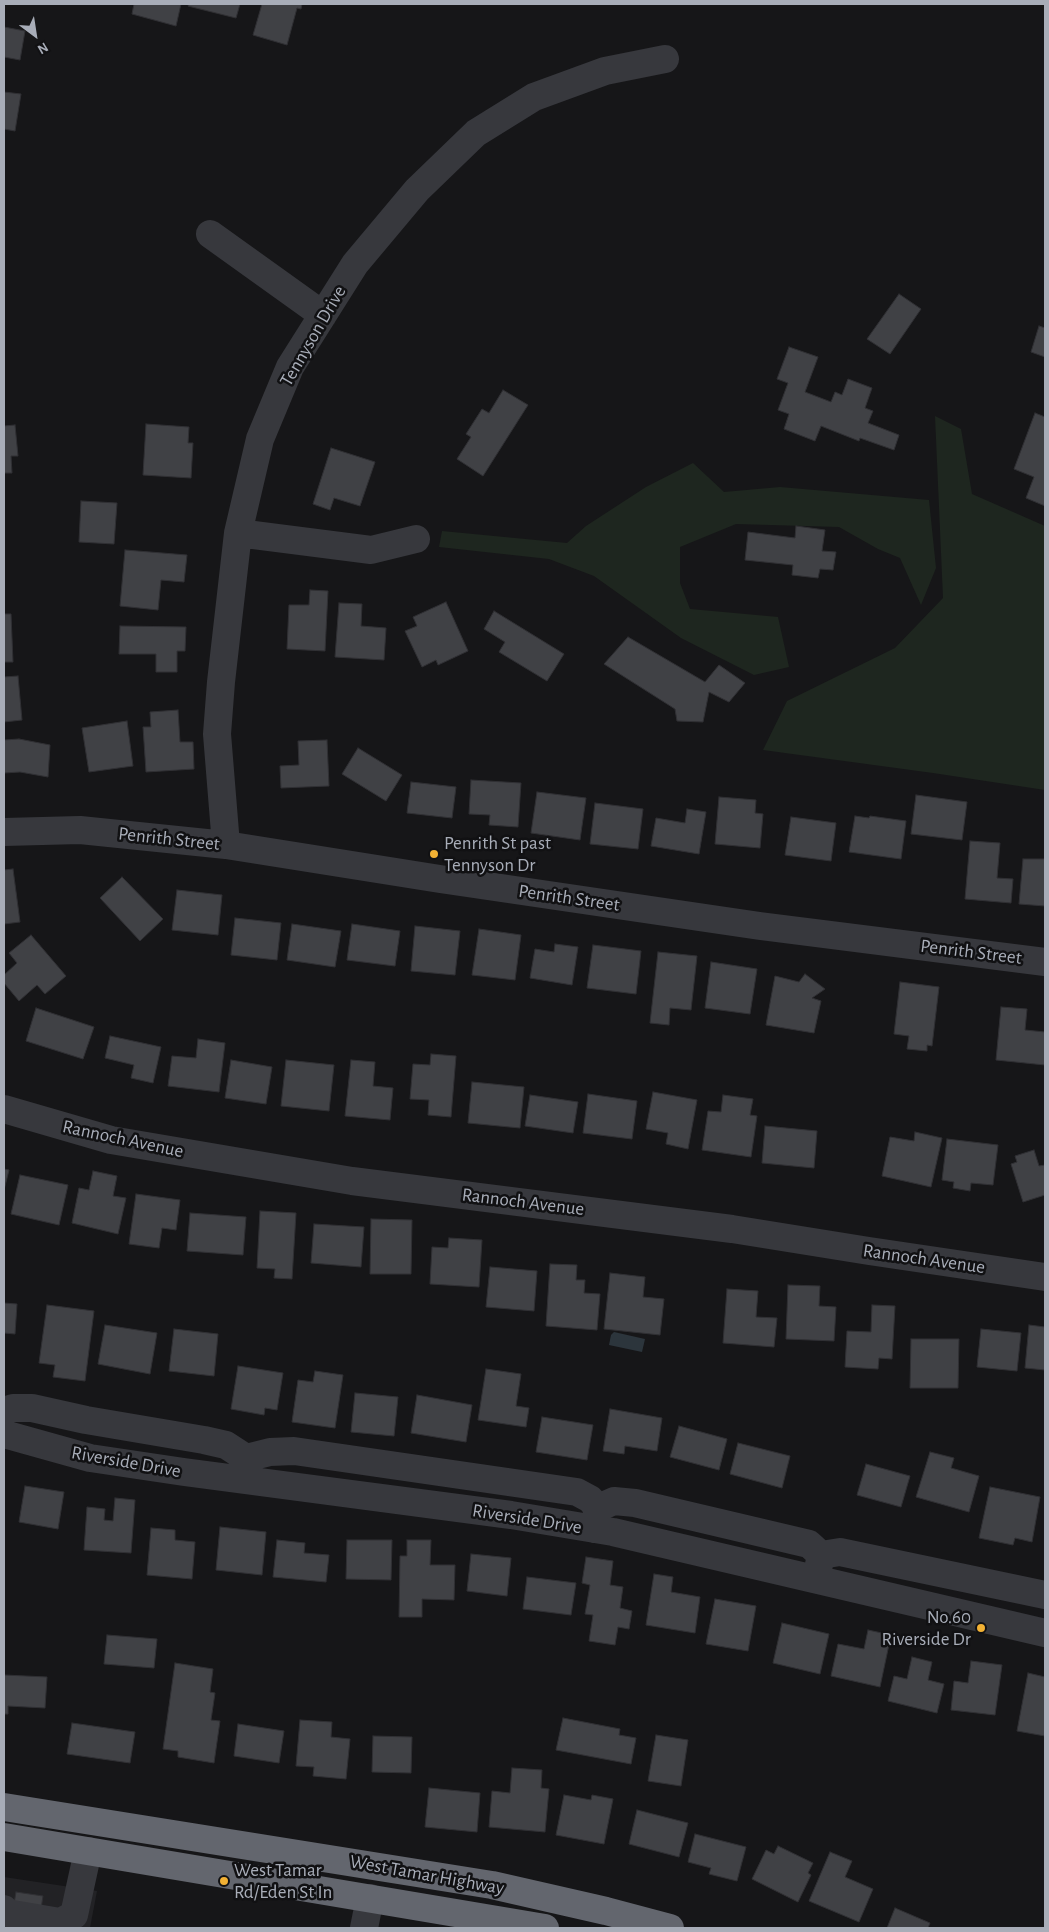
<!DOCTYPE html>
<html>
<head>
<meta charset="utf-8">
<style>
	body { margin:0 }
	#map { position:relative; width:1049px; height:1932px; overflow:hidden; background:#161618; font-family:"Alegreya Sans",sans-serif }
	canvas { display:block }
	.frame { position:absolute; inset:0; border:5px solid #a8adb8; pointer-events:none }
	.north { position:absolute; left:10px; top:10px; width:50px; height:50px; -webkit-text-stroke:4px #111113; paint-order:stroke; rotate:149deg; font-size:14px; font-weight:700; line-height:20px; text-align:center; color:#a8adb8 }
	.north::after { content:''; display:block; margin:auto; width:18px; height:22px; background:#a8adb8; clip-path:polygon(50% 0,100% 100%,50% 72%,0 100%) }
</style>
</head>
<body>
<div id="map">
<canvas width="1049" height="1932"></canvas>
<div class="frame"></div>
<div class="north">N</div>
</div>
<script>
const ctx = document.querySelector('canvas').getContext('2d');
ctx.lineJoin = 'round';
function paint(path, color) {
  ctx.fillStyle = color;
  ctx.fill(path, 'evenodd');
}
function shape(rows) {
  const path = new Path2D();
  for (const r of rows) {
    path.moveTo(r[0], r[1]);
    for (let i = 2; i < r.length; i += 2) path.lineTo(r[i], r[i + 1]);
  }
  return path;
}
function trace(path, color, width, dash) {
  ctx.strokeStyle = color;
  ctx.lineWidth = width;
  ctx.lineCap = dash ? 'butt' : 'round';
  ctx.setLineDash(dash || []);
  ctx.stroke(path);
}
function write(font, color, halo, rows, align = 'center') {
  ctx.font = font + ' "Alegreya Sans",sans-serif';
  ctx.lineWidth = 5;
  ctx.setLineDash([]);
  ctx.textBaseline = 'middle';
  ctx.strokeStyle = halo;
  ctx.fillStyle = color;
  for (const [text, x, y, turn = 0] of rows) {
    ctx.save();
    ctx.translate(x, y);
    ctx.rotate((+turn || 0) * Math.PI / 180);
    ctx.textAlign = isNaN(turn) ? turn : align;
    if (halo) ctx.strokeText(text, 0, 0);
    ctx.fillText(text, 0, 0);
    ctx.restore();
  }
}
const built = shape([
	[4,1877,97,1891,90,1928,4,1928]
]);
const green = shape([
	[935,416,961,429,972,494,1045,526,1045,790,933,773,763,750,787,701,895,648,943,598],
	[693,463,724,492,780,487,929,500,936,568,921,605,900,558,878,549,839,527,736,524,680,547,680,583,690,609,778,617,789,667,754,675,681,638,594,576,549,559,439,547,442,531,567,543,586,526,646,487]
]);
const water = shape([
	[614,1332,645,1339,642,1352,609,1345,611,1335]
]);
const building = shape([
	[134,4,181,4,176,26,132,14,134,4],
	[189,4,240,4,236,18,188,6,189,4],
	[262,4,302,4,301,9,297,8,287,45,253,35,262,4],
	[4,27,25,31,20,60,4,57,4,27],
	[4,92,21,94,15,131,4,129,4,92],
	[899,294,921,309,890,354,867,339,899,294],
	[1039,326,1045,328,1045,357,1031,352,1039,326],
	[789,347,818,357,805,392,831,402,835,392,842,395,848,379,872,388,865,408,873,411,868,423,899,435,894,450,860,438,859,441,821,426,815,441,784,429,789,414,778,410,788,383,777,379,789,347],
	[503,390,528,405,483,476,457,459,471,437,466,434,482,409,489,413,503,390],
	[1035,413,1045,417,1045,506,1026,498,1034,477,1014,469,1035,413],
	[146,424,189,427,188,443,193,443,191,478,143,475,146,424],
	[15,425,18,456,11,456,12,473,4,473,4,426,15,425],
	[331,448,375,462,360,506,334,498,330,510,313,504,331,448],
	[81,501,117,503,114,544,79,542,81,501],
	[796,526,825,530,822,551,836,552,833,570,820,569,818,578,792,575,793,565,745,560,748,532,795,538,796,526],
	[125,550,187,555,184,582,161,580,158,610,120,606,125,550],
	[310,590,328,591,325,651,287,649,289,605,309,605,310,590],
	[446,602,468,651,438,665,436,660,422,667,405,631,417,626,413,617,446,602],
	[339,603,362,604,361,626,386,628,384,660,335,657,339,603],
	[494,611,564,654,547,681,499,652,505,642,484,629,494,611],
	[4,614,11,614,13,662,4,662,4,614],
	[120,626,186,627,185,651,177,651,177,672,156,672,156,654,119,654,120,626],
	[628,637,705,682,719,665,745,683,729,702,709,692,703,722,677,721,675,709,604,664,628,637],
	[18,676,22,720,4,722,4,677,18,676],
	[178,710,180,742,193,742,194,769,146,772,143,727,151,727,150,712,178,710],
	[127,721,133,766,89,772,82,728,127,721],
	[19,739,50,745,48,777,20,772,4,773,4,740,19,739],
	[327,740,329,786,281,788,280,766,299,765,298,741,327,740],
	[358,748,402,775,386,801,342,774,358,748],
	[471,780,521,783,518,827,489,825,490,815,469,814,471,780],
	[411,782,456,787,452,818,407,813,411,782],
	[537,792,586,798,580,840,531,833,537,792],
	[916,795,967,802,962,840,911,834,916,795],
	[719,797,756,800,755,813,763,814,760,848,715,844,719,797],
	[595,803,643,809,638,849,590,844,595,803],
	[687,809,706,812,699,854,651,846,656,818,685,823,687,809],
	[855,816,869,818,870,816,906,821,901,859,849,852,855,816],
	[791,817,836,823,831,861,785,855,791,817],
	[970,841,1000,843,997,878,1013,879,1011,903,965,899,970,841],
	[1023,859,1045,859,1045,906,1019,904,1023,859],
	[13,869,20,922,4,924,4,870,13,869],
	[122,877,163,919,140,941,100,898,122,877],
	[177,890,222,895,218,935,172,930,177,890],
	[235,918,281,923,277,960,231,955,235,918],
	[292,924,341,931,335,967,287,960,292,924],
	[352,924,400,931,395,966,347,960,352,924],
	[415,926,460,931,455,975,411,971,415,926],
	[479,929,521,935,515,980,472,975,479,929],
	[31,935,66,976,45,994,37,985,19,1001,4,983,4,975,17,963,9,953,31,935],
	[555,944,578,947,572,985,530,978,535,949,554,952,555,944],
	[593,945,641,951,636,994,587,988,593,945],
	[658,952,697,956,691,1010,670,1008,669,1025,650,1023,658,952],
	[711,962,757,969,750,1014,705,1008,711,962],
	[805,974,825,989,812,998,821,1001,814,1033,766,1025,775,976,799,982,805,974],
	[900,982,939,987,932,1046,927,1045,927,1051,907,1049,909,1036,894,1034,900,982],
	[1001,1007,1027,1009,1025,1030,1045,1032,1045,1065,996,1060,1001,1007],
	[36,1008,94,1027,83,1059,26,1041,36,1008],
	[110,1036,161,1047,153,1083,131,1078,134,1065,105,1058,110,1036],
	[198,1039,225,1043,219,1092,168,1086,172,1056,196,1058,198,1039],
	[431,1054,456,1056,451,1117,428,1115,429,1100,410,1099,413,1064,430,1065,431,1054],
	[231,1060,272,1067,266,1104,225,1098,231,1060],
	[286,1060,334,1065,329,1111,281,1106,286,1060],
	[351,1060,375,1062,373,1086,393,1088,390,1120,345,1116,351,1060],
	[472,1082,524,1087,520,1128,468,1123,472,1082],
	[653,1092,697,1100,688,1149,666,1144,668,1133,646,1129,653,1092],
	[588,1094,637,1101,632,1139,583,1133,588,1094],
	[530,1095,578,1102,573,1133,525,1126,530,1095],
	[723,1095,753,1099,750,1115,757,1116,751,1157,702,1150,708,1111,721,1112,723,1095],
	[765,1126,817,1131,814,1168,762,1163,765,1126],
	[915,1132,942,1138,931,1187,882,1176,890,1137,914,1141,915,1132],
	[947,1139,998,1145,993,1185,971,1183,970,1191,953,1188,954,1182,942,1180,947,1139],
	[1034,1150,1039,1166,1045,1165,1045,1195,1023,1202,1011,1164,1017,1162,1015,1156,1034,1150],
	[4,1169,9,1170,4,1190,4,1169],
	[93,1171,117,1176,113,1196,126,1198,118,1234,72,1223,79,1188,89,1190,93,1171],
	[20,1175,68,1185,59,1225,11,1214,20,1175],
	[136,1194,180,1200,176,1230,162,1228,159,1248,129,1244,136,1194],
	[260,1211,296,1213,292,1279,274,1278,275,1269,257,1268,260,1211],
	[190,1213,246,1217,243,1255,187,1251,190,1213],
	[371,1219,412,1220,411,1274,370,1274,371,1219],
	[314,1224,364,1227,361,1267,311,1263,314,1224],
	[449,1238,482,1240,479,1287,430,1284,432,1247,448,1248,449,1238],
	[550,1264,577,1265,576,1280,585,1280,584,1293,600,1294,597,1330,546,1326,550,1264],
	[490,1267,537,1271,534,1311,486,1307,490,1267],
	[610,1273,645,1277,643,1297,664,1299,660,1335,604,1329,610,1273],
	[788,1285,820,1286,819,1306,836,1307,834,1341,786,1339,788,1285],
	[727,1289,758,1291,756,1317,777,1318,774,1347,723,1343,727,1289],
	[4,1303,17,1304,15,1334,4,1333,4,1303],
	[47,1305,94,1311,85,1381,53,1377,55,1365,39,1363,47,1305],
	[872,1305,895,1306,892,1359,879,1358,878,1369,845,1367,847,1331,871,1332,872,1305],
	[105,1325,157,1333,150,1374,98,1364,105,1325],
	[1029,1325,1045,1327,1045,1370,1025,1368,1029,1325],
	[174,1329,218,1334,214,1376,169,1371,174,1329],
	[981,1329,1021,1333,1017,1371,977,1367,981,1329],
	[911,1339,959,1339,958,1388,910,1388,911,1339],
	[238,1366,283,1373,277,1410,265,1408,264,1415,231,1409,238,1366],
	[486,1369,521,1374,516,1406,529,1408,526,1427,478,1420,486,1369],
	[315,1371,343,1375,335,1428,292,1422,298,1380,313,1382,315,1371],
	[355,1393,398,1397,394,1436,351,1432,355,1393],
	[417,1395,472,1405,466,1442,411,1433,417,1395],
	[610,1409,662,1418,657,1451,625,1446,624,1454,603,1451,610,1409],
	[542,1417,593,1425,587,1460,536,1452,542,1417],
	[679,1426,727,1439,719,1470,670,1457,679,1426],
	[738,1443,790,1456,782,1488,730,1474,738,1443],
	[930,1452,954,1458,951,1468,979,1476,969,1512,916,1497,930,1452],
	[866,1464,910,1476,901,1507,857,1495,866,1464],
	[25,1486,64,1492,58,1529,19,1522,25,1486],
	[990,1487,1040,1497,1032,1542,1015,1538,1013,1545,979,1538,990,1487],
	[115,1498,135,1500,131,1553,84,1550,87,1507,105,1509,104,1520,113,1521,115,1498],
	[220,1527,266,1532,262,1575,216,1570,220,1527],
	[151,1528,175,1530,175,1540,195,1542,192,1579,147,1575,151,1528],
	[277,1540,305,1543,304,1553,329,1555,326,1582,273,1577,277,1540],
	[347,1540,392,1540,391,1580,346,1579,347,1540],
	[407,1540,431,1540,430,1565,455,1565,454,1600,422,1599,422,1617,399,1617,400,1556,407,1556,407,1540],
	[471,1554,511,1558,507,1596,467,1591,471,1554],
	[586,1557,613,1561,610,1585,623,1587,620,1608,632,1611,629,1629,618,1627,615,1645,589,1641,593,1615,585,1614,590,1585,582,1583,586,1557],
	[654,1574,673,1577,671,1592,700,1597,695,1633,646,1625,654,1574],
	[527,1577,576,1583,571,1615,523,1609,527,1577],
	[715,1599,756,1606,748,1651,706,1644,715,1599],
	[782,1623,829,1634,820,1674,773,1663,782,1623],
	[868,1630,891,1635,880,1687,831,1676,838,1644,864,1649,868,1630],
	[107,1635,157,1639,154,1668,104,1664,107,1635],
	[912,1657,932,1662,928,1680,944,1684,937,1713,888,1701,894,1676,907,1679,912,1657],
	[971,1661,1002,1665,995,1715,951,1710,954,1681,968,1683,971,1661],
	[175,1663,213,1669,210,1692,215,1693,211,1720,220,1721,214,1763,178,1757,178,1751,163,1749,175,1663],
	[1028,1673,1045,1677,1045,1736,1017,1731,1028,1673],
	[4,1675,47,1677,45,1708,8,1706,8,1714,4,1714,4,1675],
	[563,1718,620,1729,619,1735,636,1738,631,1764,556,1750,563,1718],
	[300,1720,332,1722,331,1737,350,1739,346,1779,313,1776,314,1767,296,1766,300,1720],
	[72,1723,135,1732,130,1763,67,1754,72,1723],
	[238,1724,284,1731,279,1763,234,1756,238,1724],
	[656,1735,688,1740,681,1786,648,1781,656,1735],
	[373,1736,412,1737,411,1773,372,1772,373,1736],
	[512,1768,542,1770,541,1788,549,1789,545,1832,489,1827,492,1791,510,1793,512,1768],
	[429,1788,480,1793,477,1832,425,1827,429,1788],
	[564,1795,591,1800,592,1795,613,1799,604,1844,556,1835,564,1795],
	[637,1810,688,1823,679,1857,629,1844,637,1810],
	[695,1834,746,1847,737,1881,709,1874,711,1868,688,1862,695,1834],
	[778,1846,813,1863,808,1873,811,1875,798,1902,752,1879,766,1850,774,1854,778,1846],
	[830,1852,852,1861,845,1877,873,1889,859,1922,809,1901,830,1852],
	[16,1892,43,1896,38,1928,10,1928,16,1892],
	[895,1908,930,1923,928,1928,887,1928,895,1908]
]);
const minor = shape([
	[210,234,323,315],
	[238,533,371,550,416,539],
	[4,832,80,830,226,845,440,879,760,926,1045,962],
	[226,845,217,734,221,682,238,533,260,439,290,367,355,264,417,190,476,133,534,97,605,71,665,59],
	[4,1109,111,1140,352,1181,732,1229,869,1251,1045,1277],
	[4,1411,13,1408,32,1408,86,1420,204,1440,226,1445,246,1458,243,1476],
	[4,1434,90,1458,184,1472,511,1515,613,1532,1045,1633],
	[246,1458,270,1452,294,1451,577,1492,590,1499,598,1508,594,1529],
	[598,1508,614,1501,635,1503,809,1544,821,1555,816,1579],
	[821,1555,840,1552,1045,1595],
	[4,1909,7,1913,60,1922,74,1915,88,1851],
	[364,1928,370,1898]
]);
const highway = shape([
	[4,1807,492,1885,606,1911,670,1928],
	[4,1837,545,1928]
]);
const markers = [
	[434,854,5,"#f2b134"],
	[981,1628,5,"#f2b134"],
	[224,1881,5,"#f2b134"]
];
const streetNames = [
	["Tennyson Drive",313,336,-60],
	["Penrith Street",169,839,6],
	["Penrith Street",569,898,8],
	["Penrith Street",971,952,7],
	["Rannoch Avenue",123,1139,12],
	["Rannoch Avenue",523,1202,7],
	["Rannoch Avenue",924,1259,8],
	["Riverside Drive",126,1462,10],
	["Riverside Drive",527,1519,9],
	["West Tamar Highway",427,1875,10]
];
const poiNames = [
	["Penrith St past",444,843],
	["Tennyson Dr",444,865],
	["No.60",971,1617,"right"],
	["Riverside Dr",971,1639,"right"],
	["West Tamar",234,1870],
	["Rd/Eden St In",234,1892]
];
paint(built, '#222225');
paint(green, '#1e261f');
paint(water, '#2c353c');
paint(building, '#404145');
trace(building, '#303034', 1);
trace(minor, '#37383d', 28);
trace(highway, '#63666e', 28);
for (const [x, y, r, color] of markers) {
  const dot = new Path2D();
  dot.arc(x, y, r, 0, 2 * Math.PI);
  ctx.fillStyle = color;
  ctx.fill(dot);
  trace(dot, '#111113', 2);
}
write('19px', '#a8adb8', '#111113', streetNames);
write('19px', '#a8adb8', '#111113', poiNames, 'left');
</script>
</body>
</html>
